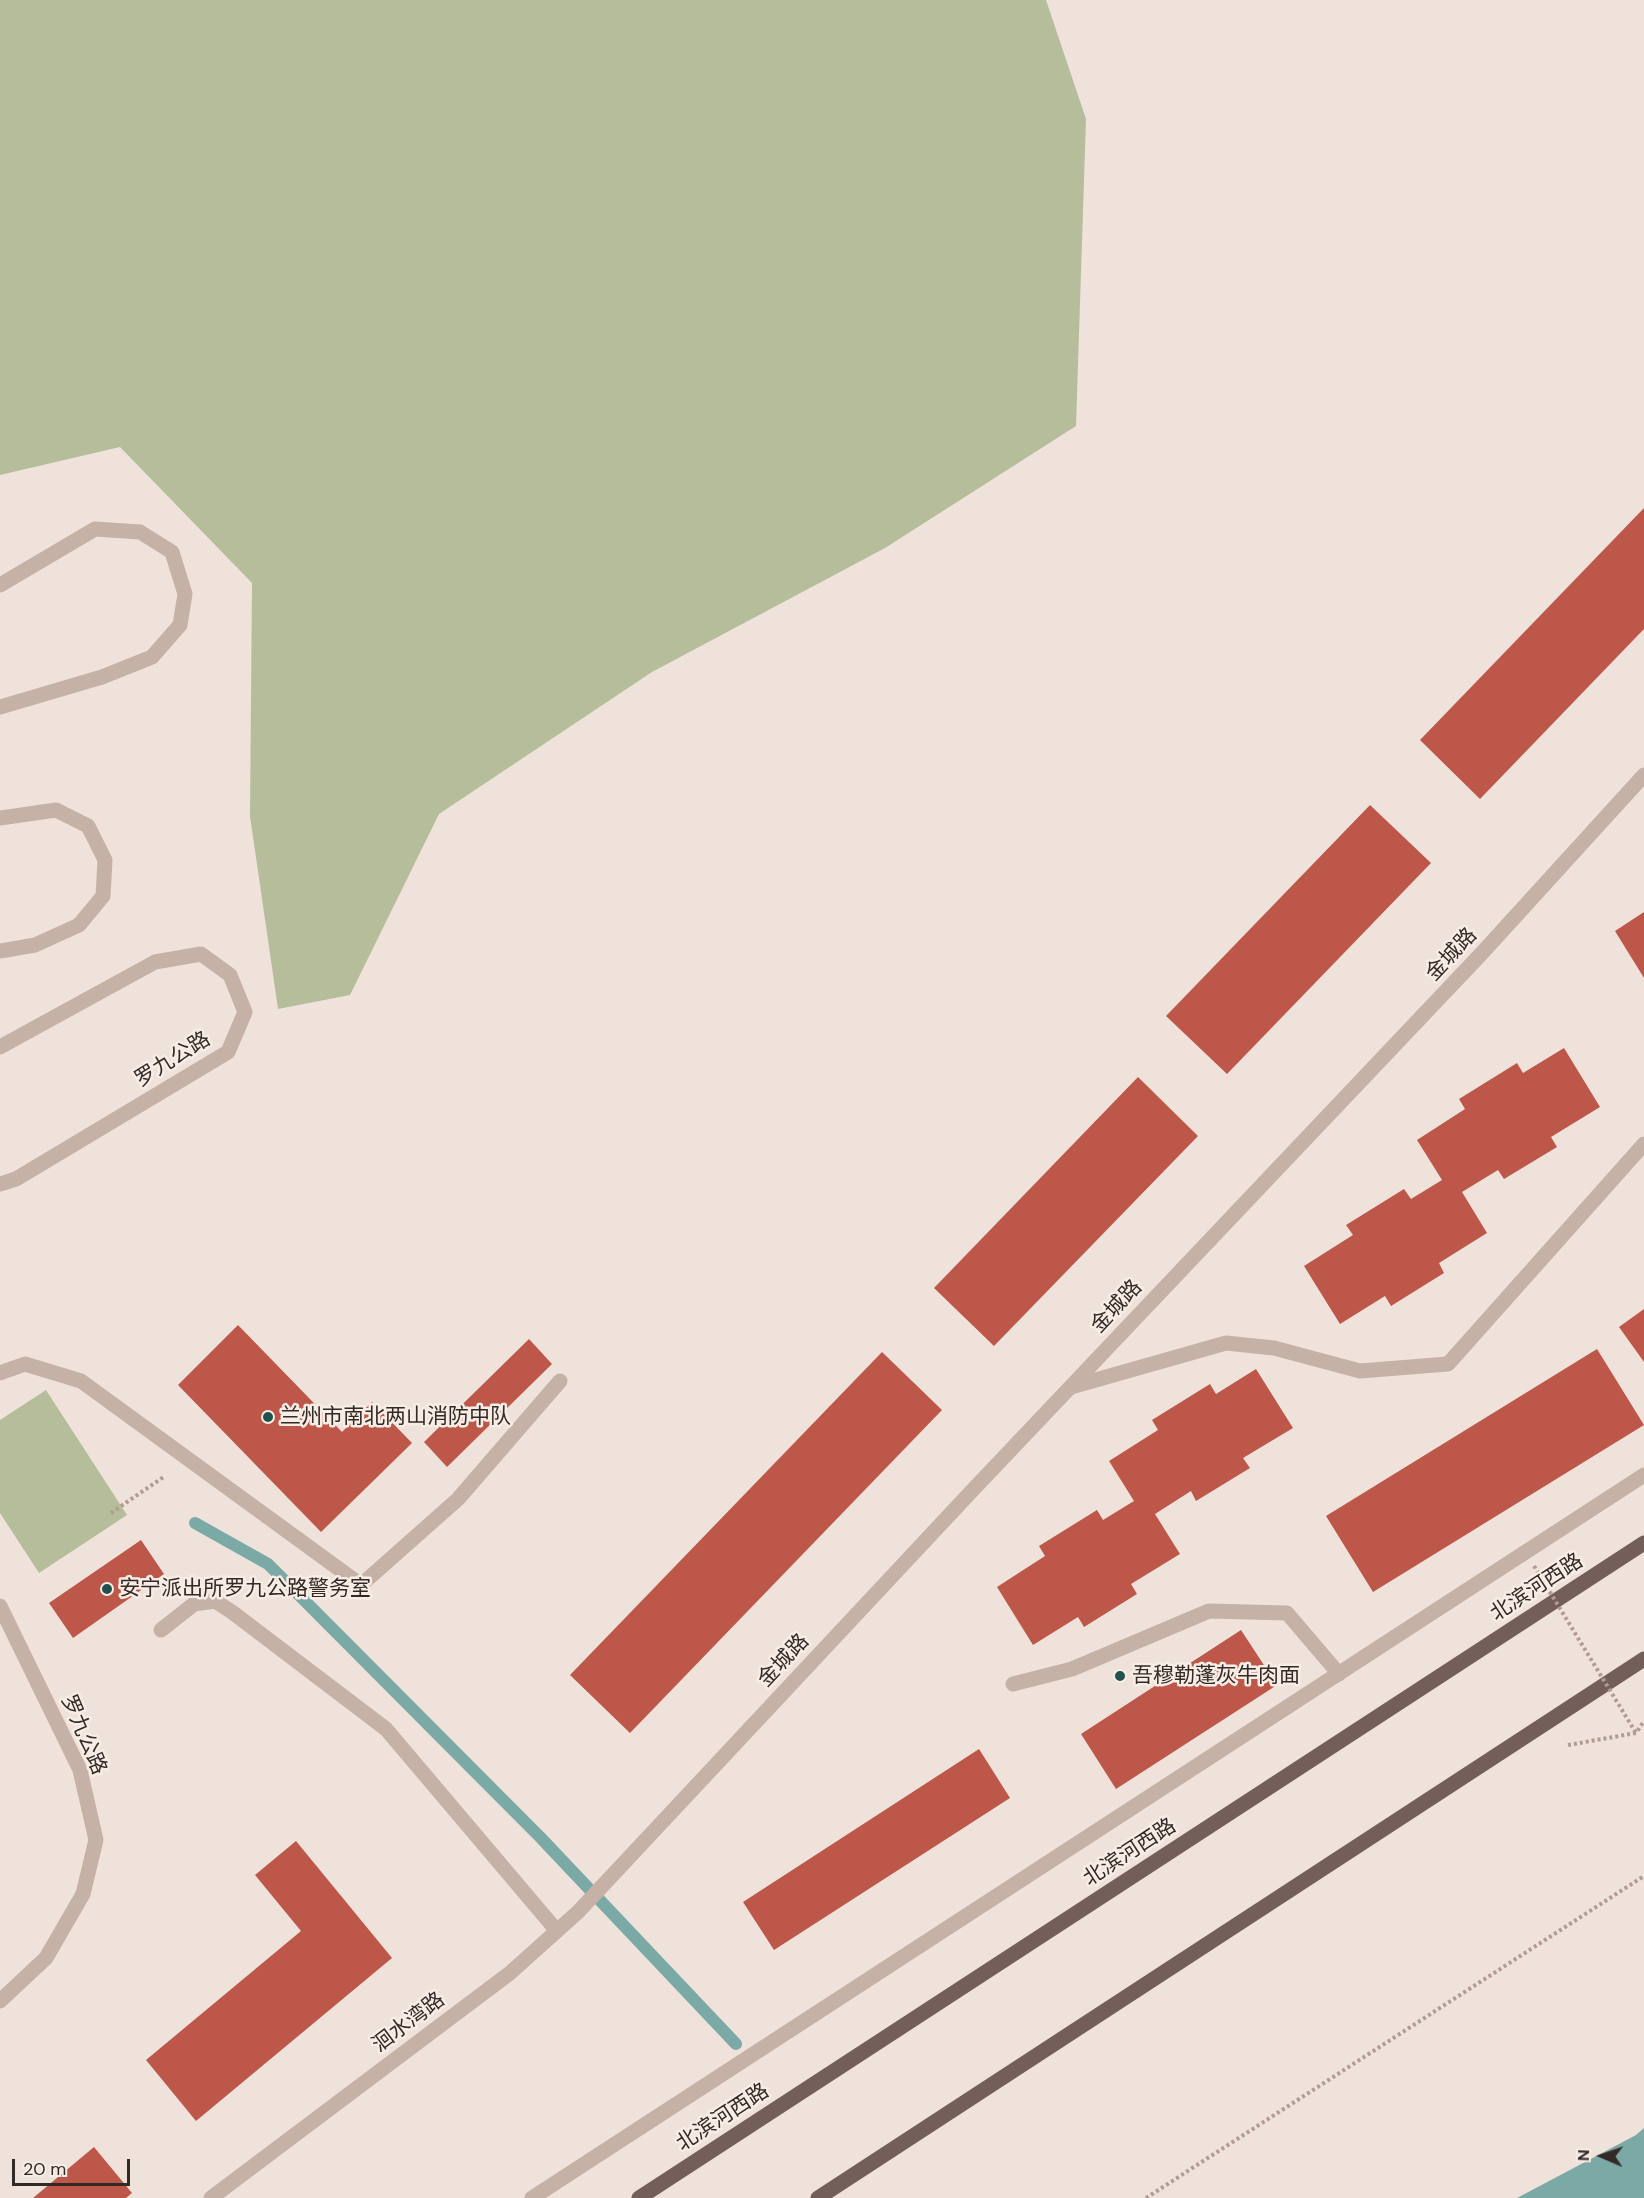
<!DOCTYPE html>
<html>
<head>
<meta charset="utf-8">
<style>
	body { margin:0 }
	#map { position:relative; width:1644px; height:2198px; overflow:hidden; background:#efe2da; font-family:"DM Sans",sans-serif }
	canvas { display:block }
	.north { position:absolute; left:1572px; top:2126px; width:60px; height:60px; -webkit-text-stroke:4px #f7ede5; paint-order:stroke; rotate:272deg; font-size:16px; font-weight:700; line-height:24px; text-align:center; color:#332927 }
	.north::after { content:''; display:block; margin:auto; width:21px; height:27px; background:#332927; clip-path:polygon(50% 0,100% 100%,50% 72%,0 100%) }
	.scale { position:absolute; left:12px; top:2159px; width:118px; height:27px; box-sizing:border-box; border:3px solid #332927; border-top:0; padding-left:8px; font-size:18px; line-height:21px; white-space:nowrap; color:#332927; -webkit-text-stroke:4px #f7ede5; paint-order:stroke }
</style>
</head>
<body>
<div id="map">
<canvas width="1644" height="2198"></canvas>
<div class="north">N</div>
<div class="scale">20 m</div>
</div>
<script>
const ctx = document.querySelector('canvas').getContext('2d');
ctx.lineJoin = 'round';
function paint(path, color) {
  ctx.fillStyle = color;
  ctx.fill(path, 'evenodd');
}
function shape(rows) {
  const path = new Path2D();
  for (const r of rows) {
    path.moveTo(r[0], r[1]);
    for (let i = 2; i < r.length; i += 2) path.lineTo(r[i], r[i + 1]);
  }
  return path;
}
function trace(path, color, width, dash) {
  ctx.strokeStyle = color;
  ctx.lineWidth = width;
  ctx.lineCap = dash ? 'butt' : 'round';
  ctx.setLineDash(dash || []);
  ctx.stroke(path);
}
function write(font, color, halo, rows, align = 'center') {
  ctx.font = font + ' "DM Sans","Noto Sans SC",sans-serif';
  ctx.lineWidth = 5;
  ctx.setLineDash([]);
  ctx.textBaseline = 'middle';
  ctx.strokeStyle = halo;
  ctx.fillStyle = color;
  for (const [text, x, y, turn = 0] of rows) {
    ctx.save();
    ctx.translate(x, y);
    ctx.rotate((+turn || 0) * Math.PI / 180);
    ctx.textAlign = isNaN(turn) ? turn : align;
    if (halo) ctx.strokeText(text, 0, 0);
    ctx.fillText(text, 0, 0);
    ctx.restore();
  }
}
const green = shape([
	[0,0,1046,0,1086,119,1076,426,885,548,652,672,439,814,350,995,278,1009,250,816,252,583,120,447,0,475],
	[46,1390,127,1515,39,1573,0,1513,0,1420]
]);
const water = shape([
	[1644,2128,1644,2198,1517,2198,1636,2135]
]);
const stream = shape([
	[195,1523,268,1564,540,1837,736,2044]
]);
const building = shape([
	[1644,508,1644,629,1480,799,1420,740],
	[1370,805,1431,863,1227,1074,1166,1016],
	[1644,912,1644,978,1615,931],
	[1564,1048,1600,1107,1551,1137,1557,1147,1504,1179,1498,1170,1462,1192,1487,1233,1439,1263,1444,1273,1391,1306,1385,1296,1340,1324,1304,1266,1353,1235,1346,1225,1404,1189,1411,1199,1442,1180,1417,1140,1465,1109,1459,1099,1517,1063,1523,1073],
	[1138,1077,1198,1136,994,1346,934,1288],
	[1644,1309,1644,1362,1619,1327],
	[238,1325,342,1432,372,1402,412,1443,321,1532,178,1385],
	[529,1339,552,1364,447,1467,424,1442],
	[1597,1349,1644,1425,1373,1592,1326,1516],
	[882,1352,942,1410,630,1733,570,1675],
	[1256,1369,1293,1428,1243,1458,1250,1468,1196,1501,1191,1491,1155,1514,1180,1554,1131,1584,1137,1594,1084,1627,1078,1617,1033,1645,997,1587,1045,1556,1039,1546,1097,1510,1103,1520,1134,1501,1109,1461,1158,1430,1152,1420,1210,1384,1216,1394],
	[141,1540,164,1574,73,1638,49,1603],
	[1241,1630,1277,1685,1116,1789,1081,1734],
	[979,1749,1010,1798,774,1950,743,1902],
	[296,1841,392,1958,196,2121,146,2060,301,1931,255,1875],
	[94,2147,132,2193,126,2198,33,2198]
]);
const path = shape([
	[111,1513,165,1476],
	[1568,1745,1636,1733,1644,1721],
	[1146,2198,1644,1876]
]);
const minor = shape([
	[0,585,95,529,140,532,172,552,185,594,180,625,152,657,102,677,0,707],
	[0,818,56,810,88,826,105,860,103,896,79,925,35,945,0,951],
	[0,1047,155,962,201,954,230,975,245,1012,228,1052,16,1179,0,1184],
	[0,1373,25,1364,81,1381,361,1585,458,1499,560,1381],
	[1071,1387,1226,1343,1274,1348,1360,1371,1448,1364,1644,1144],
	[0,1606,80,1770,96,1840,83,1894,46,1958,0,2001],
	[161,1630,194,1604,215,1601,232,1612,386,1729,557,1931],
	[1013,1684,1072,1669,1209,1611,1287,1613,1339,1674],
	[211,2198,510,1973,578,1912,968,1495,1482,953,1644,775],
	[532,2198,1644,1475]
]);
const major = shape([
	[639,2198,1644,1543],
	[818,2198,1644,1659]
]);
const pathBridge = shape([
	[1534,1566,1636,1733]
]);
const markers = [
	[268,1417,6,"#20514e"],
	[107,1589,6,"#20514e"],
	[1120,1676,6,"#20514e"]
];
const streetNames = [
	["金城路",1452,955,-47],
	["罗九公路",173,1060,-32],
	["金城路",1117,1307,-47],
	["北滨河西路",1537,1588,-33],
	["金城路",784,1661,-47],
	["罗九公路",83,1735,67],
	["北滨河西路",1130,1853,-33],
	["洄水湾路",409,2023,-37],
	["北滨河西路",723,2118,-33]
];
const poiNames = [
	["兰州市南北两山消防中队",280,1417],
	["安宁派出所罗九公路警务室",119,1589],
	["吾穆勒蓬灰牛肉面",1132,1676]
];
paint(green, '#b6bd9b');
paint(water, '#7baaa6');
trace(stream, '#7baaa6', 12);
paint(building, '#bd574a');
trace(path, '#b29b91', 4, [3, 3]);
trace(minor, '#c6b1a7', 15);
trace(major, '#745e59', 15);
trace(pathBridge, '#b29b91', 4, [3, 3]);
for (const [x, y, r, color] of markers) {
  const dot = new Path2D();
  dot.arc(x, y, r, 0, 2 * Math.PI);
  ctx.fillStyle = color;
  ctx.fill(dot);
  trace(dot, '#f7ede5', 2);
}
write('21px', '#332927', '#f7ede5', streetNames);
write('21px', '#332927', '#f7ede5', poiNames, 'left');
</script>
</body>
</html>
